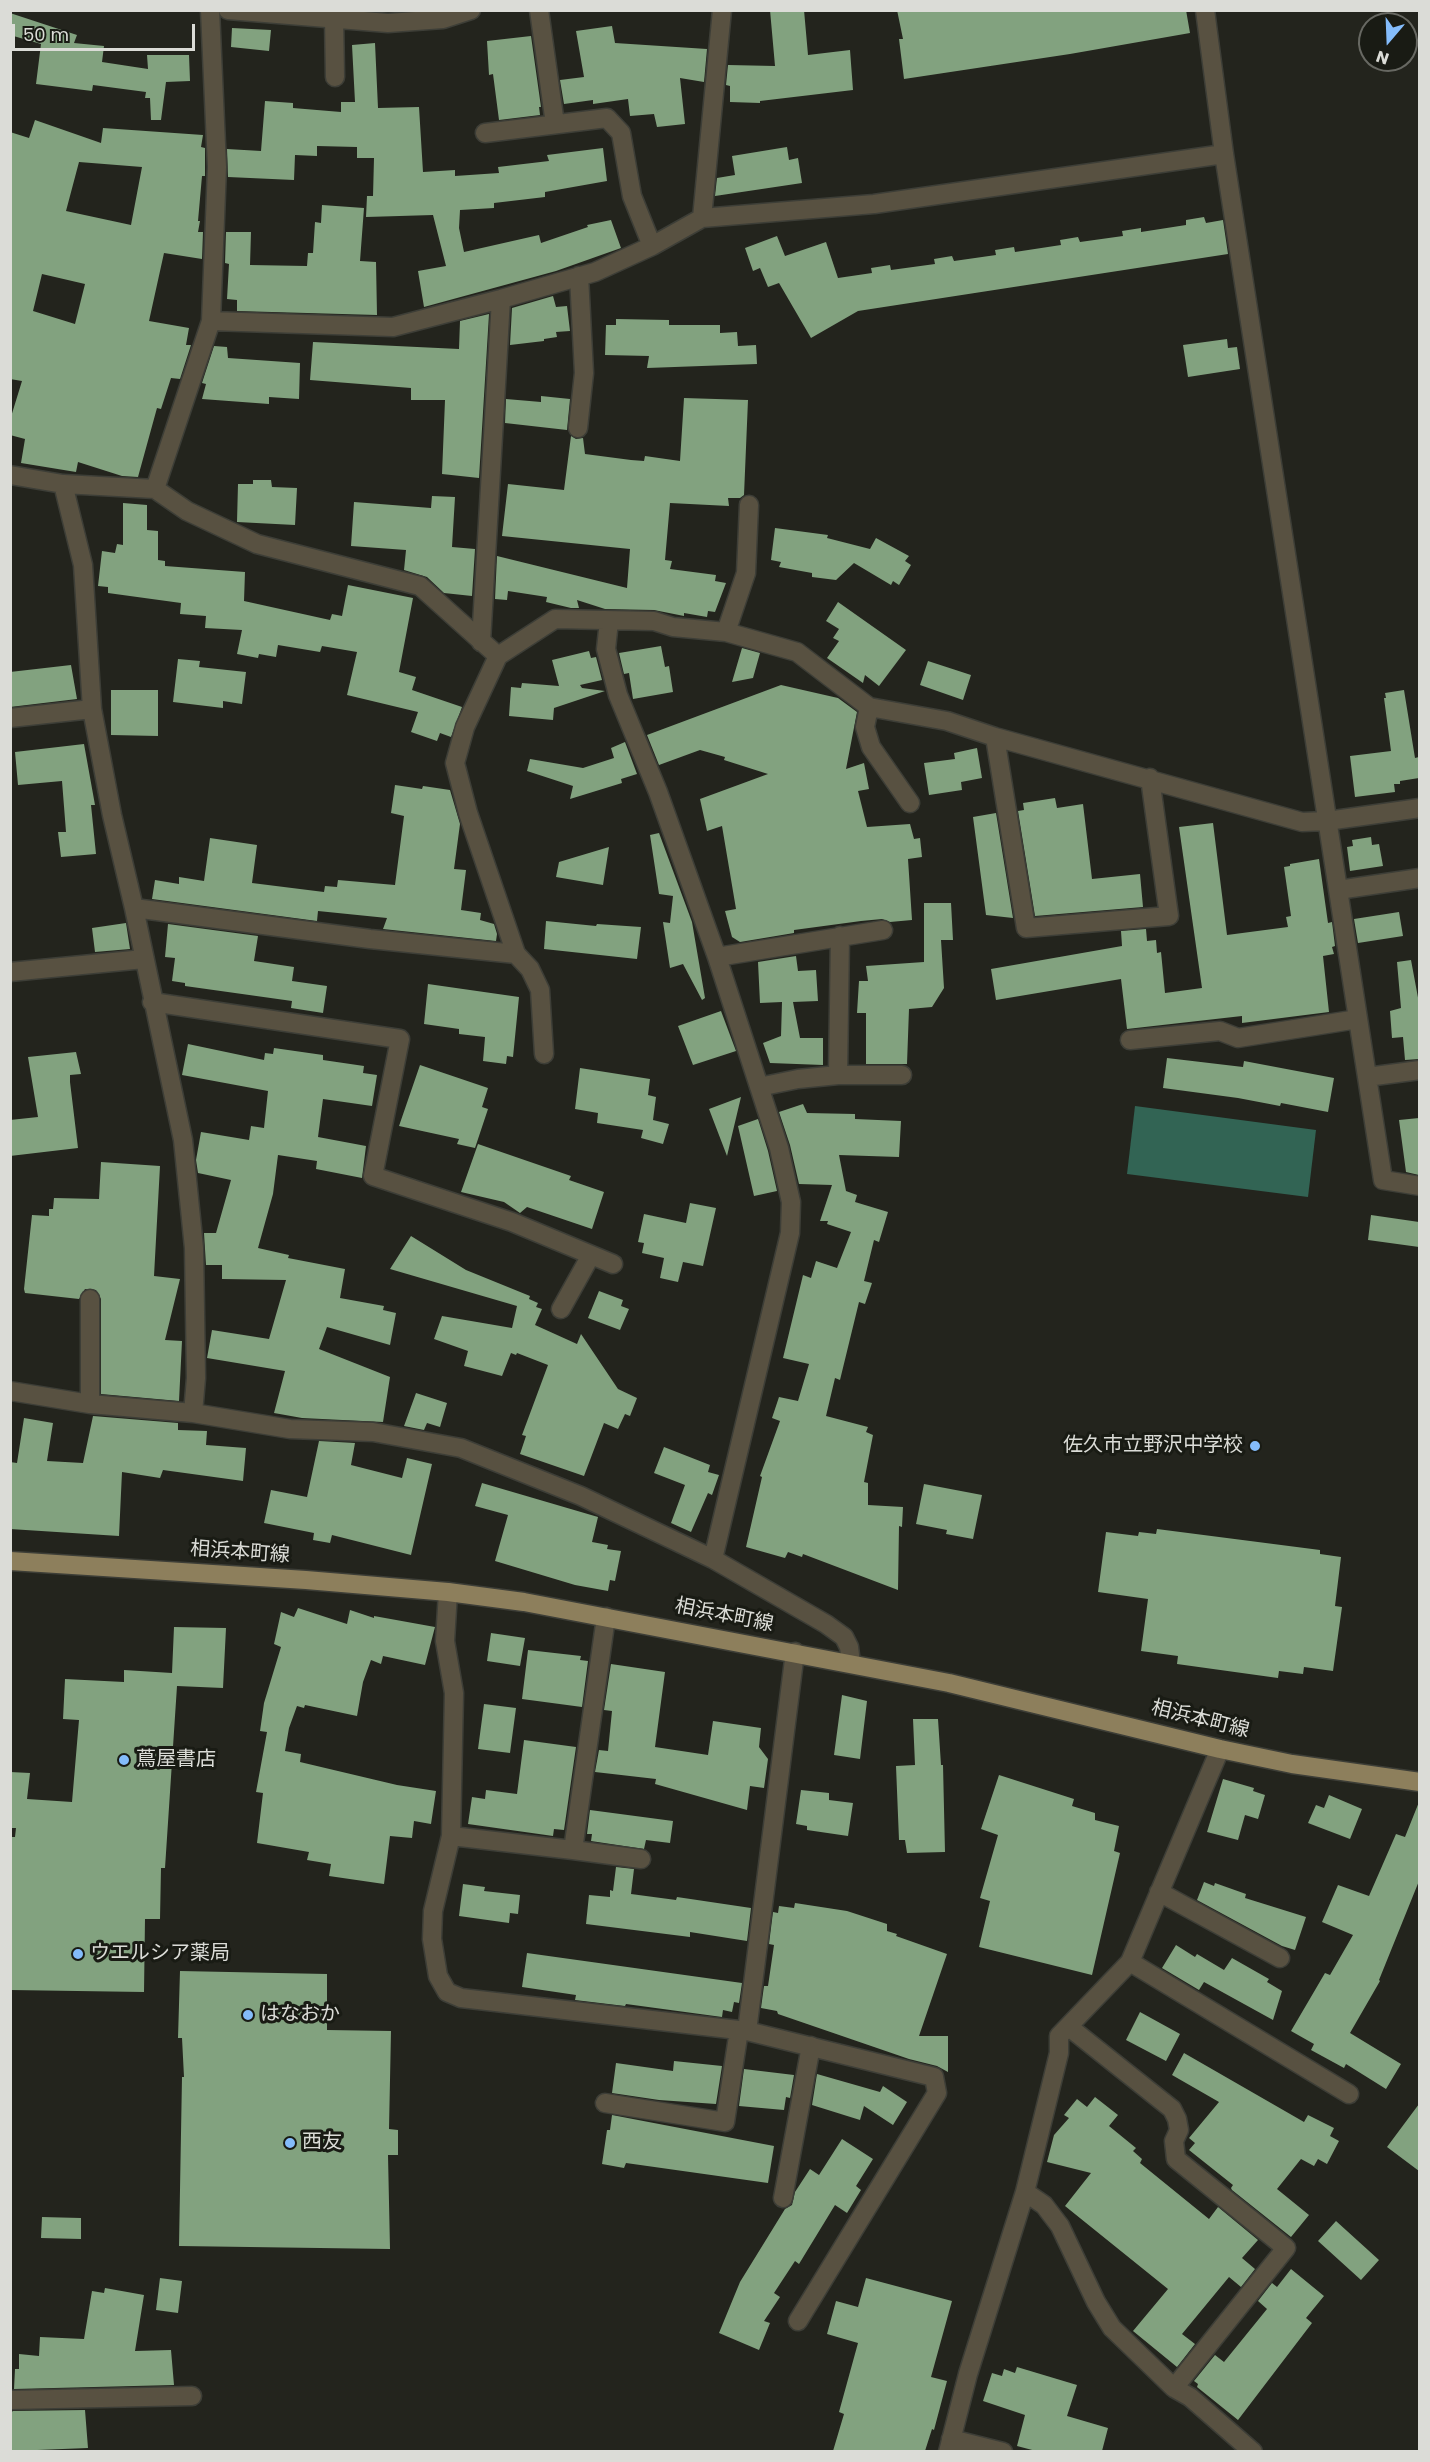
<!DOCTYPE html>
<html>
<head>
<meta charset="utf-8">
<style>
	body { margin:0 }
	#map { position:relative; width:1430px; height:2462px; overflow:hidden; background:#23241d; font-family:Poppins,sans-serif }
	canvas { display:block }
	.frame { position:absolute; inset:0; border:12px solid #dbdcd7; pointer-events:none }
	.north { position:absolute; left:1358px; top:12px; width:60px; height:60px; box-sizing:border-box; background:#191b14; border:2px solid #676862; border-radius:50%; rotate:199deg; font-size:16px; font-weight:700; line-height:24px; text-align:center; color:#dbdcd7 }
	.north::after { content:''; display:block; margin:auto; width:21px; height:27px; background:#84bcfb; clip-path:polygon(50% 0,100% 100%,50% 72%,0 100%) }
	.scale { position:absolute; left:12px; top:24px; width:183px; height:27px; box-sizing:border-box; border:3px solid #dbdcd7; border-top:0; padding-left:8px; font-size:18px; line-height:21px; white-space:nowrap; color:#dbdcd7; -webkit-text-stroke:4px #191b14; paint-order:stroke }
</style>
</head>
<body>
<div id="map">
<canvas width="1430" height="2462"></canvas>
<div class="frame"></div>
<div class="north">N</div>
<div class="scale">50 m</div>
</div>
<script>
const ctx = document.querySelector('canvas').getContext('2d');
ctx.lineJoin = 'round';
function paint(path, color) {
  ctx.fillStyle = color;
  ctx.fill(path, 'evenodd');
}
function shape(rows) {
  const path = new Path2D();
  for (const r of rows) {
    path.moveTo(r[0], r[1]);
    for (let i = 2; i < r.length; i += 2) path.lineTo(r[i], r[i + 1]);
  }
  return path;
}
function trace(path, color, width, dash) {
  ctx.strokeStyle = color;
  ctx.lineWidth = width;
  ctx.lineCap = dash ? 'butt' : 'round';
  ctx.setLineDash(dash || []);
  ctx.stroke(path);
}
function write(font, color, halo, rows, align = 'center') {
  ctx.font = font + ' Poppins,"Noto Sans JP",sans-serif';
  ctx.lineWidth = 6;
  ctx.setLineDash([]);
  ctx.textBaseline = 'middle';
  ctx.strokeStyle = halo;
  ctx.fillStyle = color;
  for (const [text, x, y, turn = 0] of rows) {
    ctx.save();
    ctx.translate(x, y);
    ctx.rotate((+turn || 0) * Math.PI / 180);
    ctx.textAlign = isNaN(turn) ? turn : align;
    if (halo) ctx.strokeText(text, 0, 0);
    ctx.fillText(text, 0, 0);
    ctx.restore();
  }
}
const water = shape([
	[1135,1106,1316,1130,1308,1197,1127,1174]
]);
const building = shape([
	[770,10,804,10,808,55,850,50,853,90,760,101,760,103,730,102,730,86,726,85,728,65,775,66],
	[897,10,1186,10,1190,33,1070,54,904,79,899,39,903,39],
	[10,13,77,35,74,43,104,46,102,62,148,69,147,55,189,55,190,81,166,82,161,120,151,120,150,98,145,98,146,92,93,85,92,91,36,84,41,44,10,35],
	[612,26,615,43,707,49,704,82,680,78,685,124,657,127,654,114,630,116,628,99,593,104,593,100,564,104,560,80,584,77,576,31],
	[232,28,271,30,269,51,231,47],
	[531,36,541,107,539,107,540,115,499,120,493,74,489,75,487,41],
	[375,43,378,108,419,107,423,172,455,170,455,176,499,173,498,167,549,161,547,155,603,148,607,181,545,192,545,197,494,203,494,208,460,210,459,228,464,252,539,235,541,243,588,227,587,225,611,220,621,248,556,271,424,307,418,271,446,266,433,215,366,217,367,196,373,196,374,158,357,158,357,147,317,146,317,156,295,155,294,180,228,177,227,149,261,151,265,101,293,103,293,108,341,112,341,102,355,102,352,45],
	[35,120,101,143,103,128,203,135,201,147,205,148,205,176,202,176,198,221,200,221,198,232,203,232,202,259,164,253,149,321,189,328,186,345,191,345,180,379,171,378,161,409,157,408,138,477,122,476,78,462,76,472,21,463,25,439,10,435,10,420,22,381,10,379,10,132,29,138],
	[79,162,142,167,131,225,66,211],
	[42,274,85,284,75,324,33,311],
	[787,147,789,160,798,158,802,183,715,196,717,178,735,175,732,156],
	[322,205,364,208,360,261,376,262,377,315,237,311,237,300,227,299,229,264,225,263,226,232,251,232,250,265,307,266,308,253,313,253,315,222,321,223],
	[1204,217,1206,223,1223,220,1228,254,858,311,811,338,779,283,768,287,760,268,753,271,745,248,777,236,785,256,826,242,838,278,872,273,871,268,890,265,891,270,935,264,934,259,952,256,954,261,996,255,995,250,1014,247,1015,252,1061,245,1060,240,1078,237,1080,242,1123,236,1122,231,1141,228,1141,232,1186,225,1186,220],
	[553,296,556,307,567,306,570,331,556,332,557,337,544,339,544,341,510,345,512,308],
	[489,314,479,478,442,474,445,400,411,400,411,388,310,380,313,342,459,349,460,321],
	[616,319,669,320,669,325,720,325,720,333,737,332,738,346,756,345,757,364,647,368,649,356,605,355,606,325,616,325],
	[1227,339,1228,348,1237,347,1240,369,1188,377,1183,345],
	[214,346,227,347,228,358,300,363,299,399,269,397,269,404,202,399,206,384,202,383],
	[541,396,570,399,567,430,505,423,506,399,541,402],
	[684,398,748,400,744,495,740,498,728,498,729,506,670,503,665,560,672,561,670,569,716,575,715,581,726,583,715,612,708,611,707,617,684,613,684,616,654,610,605,609,577,600,579,608,571,608,546,602,547,597,508,591,507,600,495,599,497,556,627,588,630,549,502,536,508,484,564,490,571,436,576,439,583,438,585,454,631,460,644,461,645,456,680,461],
	[253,480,271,480,272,487,297,488,295,525,237,522,238,484,253,484],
	[432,496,455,497,452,547,475,549,472,596,444,593,427,577,404,570,406,550,351,546,354,502,431,508],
	[123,503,147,505,147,530,158,531,158,560,165,561,165,566,245,572,244,601,330,620,332,614,342,616,348,585,413,598,399,672,416,677,412,690,462,707,451,737,440,733,437,741,411,732,418,712,347,695,357,652,322,646,320,652,278,645,276,657,259,654,258,658,237,654,242,630,205,628,206,616,180,614,181,603,108,593,108,587,98,586,102,551,115,553,117,544,123,545],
	[775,528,828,535,827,538,870,549,876,538,909,556,905,561,911,565,899,585,893,581,891,585,854,563,836,580,812,577,812,573,779,567,781,562,771,560],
	[838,602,906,650,879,686,865,675,863,683,827,658,839,641,833,638,839,629,826,621],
	[661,646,665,667,669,666,673,692,633,699,629,673,624,674,619,653],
	[742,648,760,653,753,678,732,682],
	[589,651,591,658,596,657,602,680,580,685,582,688,605,691,554,708,553,720,509,716,511,687,521,688,522,683,559,686,552,660],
	[178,659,200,661,199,667,246,672,242,704,223,701,223,708,173,702],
	[928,661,971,675,963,700,920,685],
	[71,665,77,699,10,707,10,672],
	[781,685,838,698,857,712,846,769,864,763,869,789,858,791,867,827,910,824,914,839,920,838,922,857,908,859,912,920,890,922,882,919,861,921,794,930,794,933,740,942,732,937,725,911,736,909,722,826,707,831,700,799,768,774,724,760,725,757,700,750,659,765,647,735],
	[111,690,158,690,158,736,111,735],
	[1404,690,1415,758,1419,757,1419,778,1400,781,1400,784,1394,784,1395,792,1355,797,1350,756,1391,751,1384,698,1386,698,1385,693],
	[625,742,637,774,621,779,622,783,570,799,573,786,527,771,530,759,583,768,614,758,611,748],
	[84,744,95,805,91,805,96,854,61,857,58,832,66,832,62,781,18,785,15,752],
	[977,748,982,778,961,782,962,790,929,795,924,763,955,759,954,753],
	[395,785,422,789,423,786,450,790,460,824,454,869,466,870,461,910,481,913,480,920,494,924,497,934,496,941,383,929,387,918,318,911,317,921,152,899,155,880,179,884,179,877,204,881,210,838,257,845,252,883,324,892,325,886,337,887,338,880,395,885,404,816,391,813],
	[1055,798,1057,808,1083,804,1092,879,1140,874,1143,907,1035,916,1018,811,1024,810,1023,803],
	[996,813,1013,918,986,915,973,817],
	[1213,823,1227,935,1288,927,1286,917,1291,916,1284,867,1290,866,1290,864,1319,859,1328,923,1332,922,1335,946,1332,947,1334,954,1323,956,1329,1012,1242,1023,1242,1016,1127,1029,1121,979,996,1000,991,969,1122,946,1121,931,1146,929,1147,941,1156,940,1157,953,1161,952,1165,993,1202,988,1179,827],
	[659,833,692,922,705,998,702,1000,683,964,670,968,663,922,670,923,673,896,659,894,650,835],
	[1371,837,1372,845,1379,844,1383,866,1350,871,1347,847,1353,846,1352,840],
	[609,847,603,885,556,877,559,862],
	[924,903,951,903,953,940,941,940,944,988,932,1007,909,1009,907,1064,866,1064,866,1013,857,1013,859,981,868,981,866,966,924,962],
	[1399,912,1403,936,1358,943,1354,919],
	[546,921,596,926,597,924,641,927,637,959,544,949],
	[126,923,130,949,95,952,92,928],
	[168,924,258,936,254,961,294,967,292,981,327,986,323,1013,291,1008,292,1001,185,986,185,983,172,981,175,958,165,957],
	[796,956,798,971,816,970,818,1001,793,1002,800,1038,823,1038,823,1065,770,1063,763,1043,781,1036,782,1002,760,1003,758,962],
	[1411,960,1419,1003,1419,1059,1405,1060,1403,1037,1392,1038,1390,1011,1401,1008,1397,962],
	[428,984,519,997,513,1057,507,1056,506,1064,483,1061,485,1037,459,1034,459,1029,424,1024],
	[721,1011,736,1051,693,1065,678,1026],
	[188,1044,264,1060,265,1053,273,1054,274,1048,323,1055,323,1060,364,1066,363,1073,377,1075,372,1106,323,1099,318,1137,366,1146,362,1178,316,1169,317,1161,278,1155,273,1194,258,1248,289,1255,288,1258,345,1269,340,1298,384,1306,383,1310,396,1313,390,1345,327,1327,319,1349,390,1377,383,1422,302,1418,274,1413,285,1371,207,1358,212,1330,269,1339,286,1280,222,1279,222,1265,206,1265,204,1233,216,1233,231,1180,198,1173,196,1160,201,1132,249,1140,251,1126,264,1128,268,1091,182,1075],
	[76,1052,81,1074,70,1075,70,1082,78,1148,10,1156,10,1120,38,1117,28,1057],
	[1167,1058,1243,1067,1244,1061,1334,1078,1328,1112,1281,1103,1280,1106,1238,1098,1163,1088],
	[420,1065,488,1088,482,1107,488,1109,475,1148,457,1144,459,1139,399,1126],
	[580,1068,650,1079,648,1095,656,1097,653,1120,669,1124,663,1144,641,1138,643,1130,597,1123,598,1113,575,1109],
	[741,1097,727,1156,709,1109],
	[803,1104,807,1113,855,1114,855,1119,901,1121,899,1157,839,1155,846,1191,857,1195,855,1202,888,1212,879,1242,874,1240,864,1281,872,1283,865,1304,859,1302,840,1380,835,1378,826,1416,868,1427,866,1432,873,1435,864,1482,868,1483,868,1505,903,1507,902,1527,899,1526,898,1590,803,1554,802,1557,788,1552,785,1558,746,1547,762,1477,760,1476,780,1421,772,1418,779,1397,798,1401,809,1364,783,1358,803,1275,811,1278,816,1261,837,1268,851,1232,827,1224,828,1221,820,1221,832,1185,799,1184,790,1145,779,1112],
	[1419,1118,1419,1175,1406,1172,1399,1120],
	[758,1119,768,1151,777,1191,754,1196,738,1126],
	[478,1144,571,1176,569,1180,604,1192,592,1229,527,1207,520,1213,504,1202,461,1192],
	[101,1162,160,1166,154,1276,180,1279,165,1340,182,1341,179,1401,101,1394,101,1299,96,1290,85,1289,79,1299,25,1293,24,1289,32,1215,49,1216,49,1209,53,1209,54,1198,99,1199],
	[690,1203,716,1208,703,1266,683,1262,678,1282,660,1278,664,1258,642,1253,644,1243,638,1242,644,1214,686,1223],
	[1371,1215,1419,1222,1419,1247,1368,1240],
	[411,1236,466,1270,530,1296,529,1299,538,1303,536,1307,542,1309,535,1325,577,1344,581,1334,618,1389,637,1398,630,1416,625,1414,618,1429,604,1423,584,1476,520,1454,526,1436,522,1435,548,1365,517,1353,516,1355,511,1353,502,1376,464,1366,468,1351,434,1339,442,1316,512,1328,517,1306,390,1269],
	[599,1291,623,1300,621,1306,629,1309,620,1330,588,1318],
	[416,1393,447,1403,440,1427,427,1423,424,1430,404,1426],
	[93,1416,178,1423,178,1430,207,1431,206,1445,246,1448,243,1481,163,1470,160,1478,122,1472,119,1536,10,1529,10,1462,17,1463,24,1418,53,1423,47,1461,83,1463],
	[319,1441,355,1443,351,1465,402,1478,407,1458,432,1464,411,1555,332,1535,330,1543,313,1540,314,1533,264,1523,271,1490,307,1497],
	[664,1447,710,1465,708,1472,719,1475,712,1495,708,1493,691,1532,671,1523,685,1485,654,1473],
	[482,1483,598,1517,592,1542,608,1545,607,1549,621,1551,615,1581,610,1580,608,1591,575,1585,495,1561,508,1515,475,1506],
	[924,1484,982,1495,973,1539,946,1534,947,1530,916,1524],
	[1157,1529,1320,1550,1320,1554,1341,1557,1335,1606,1342,1607,1333,1671,1304,1667,1303,1674,1279,1671,1278,1678,1177,1664,1178,1656,1141,1651,1148,1599,1098,1592,1106,1532,1138,1536,1139,1532,1156,1534],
	[298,1608,347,1624,350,1610,374,1618,374,1616,435,1627,425,1665,383,1656,381,1664,371,1660,363,1682,357,1716,305,1705,304,1708,297,1706,289,1728,285,1751,301,1754,300,1762,397,1785,436,1791,431,1824,414,1821,412,1838,390,1836,384,1884,329,1876,331,1864,307,1860,309,1852,257,1843,263,1793,256,1792,267,1732,260,1731,264,1703,281,1647,274,1644,281,1612,294,1617],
	[174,1627,226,1628,223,1688,177,1686,165,1868,161,1868,160,1919,145,1919,144,1992,10,1990,10,1837,15,1837,16,1828,10,1828,10,1772,30,1773,27,1799,72,1802,79,1720,63,1719,65,1679,124,1682,124,1670,172,1673],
	[491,1633,525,1638,520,1666,487,1661],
	[528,1650,581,1656,580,1660,588,1661,582,1707,522,1699],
	[611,1664,665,1672,655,1747,708,1755,713,1721,761,1728,759,1747,768,1759,764,1788,750,1786,747,1810,655,1784,656,1779,595,1772,599,1750,608,1751,612,1711,604,1710],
	[842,1695,867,1701,860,1759,834,1755],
	[484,1704,516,1708,510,1753,478,1749],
	[913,1719,938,1719,941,1765,943,1765,945,1852,907,1853,905,1840,899,1840,896,1766,915,1765],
	[524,1740,576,1747,564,1830,554,1829,553,1836,468,1824,472,1797,485,1799,486,1790,517,1794],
	[999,1775,1074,1799,1072,1806,1095,1813,1095,1820,1119,1826,1114,1851,1120,1853,1092,1975,979,1947,990,1901,980,1898,998,1835,981,1829],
	[1223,1779,1254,1788,1253,1791,1265,1795,1258,1819,1245,1815,1238,1840,1207,1832],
	[801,1790,829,1793,829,1800,853,1803,848,1836,807,1830,807,1826,796,1824],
	[1329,1795,1362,1809,1350,1839,1308,1823,1316,1805,1324,1808],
	[1419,1802,1419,1881,1379,1980,1380,1981,1350,2033,1401,2064,1386,2089,1346,2064,1344,2068,1311,2050,1314,2044,1291,2031,1325,1973,1330,1975,1353,1935,1322,1922,1338,1885,1369,1896,1396,1834,1405,1837],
	[590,1810,673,1821,670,1843,646,1840,644,1849,591,1841,592,1834,587,1834],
	[616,1867,634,1869,631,1894,676,1900,677,1897,751,1908,747,1941,690,1932,690,1937,586,1924,589,1895,610,1897,610,1890,613,1891],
	[1204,1882,1214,1886,1215,1883,1246,1894,1245,1898,1306,1917,1295,1950,1282,1946,1197,1900],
	[463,1884,485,1887,484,1891,520,1895,518,1914,510,1913,509,1923,459,1916],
	[795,1903,847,1911,887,1924,887,1931,897,1934,896,1936,947,1954,919,2036,948,2036,948,2072,937,2066,909,2059,778,2014,777,2011,761,2008,764,1986,768,1986,774,1945,769,1944,773,1912,778,1913,779,1906,794,1908],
	[1176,1945,1195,1957,1197,1954,1224,1970,1232,1958,1269,1979,1267,1982,1282,1991,1273,2020,1204,1982,1199,1990,1162,1968],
	[527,1953,742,1983,739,2003,734,2002,732,2012,723,2010,722,2017,626,2004,625,2006,575,2000,576,1995,522,1987],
	[180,1971,327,1974,327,2030,391,2031,389,2129,398,2130,398,2155,388,2155,390,2249,179,2246,182,2077,184,2077,182,2038,178,2038],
	[1140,2012,1180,2034,1166,2061,1126,2040],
	[1184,2053,1304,2122,1308,2115,1334,2128,1330,2136,1339,2141,1327,2164,1318,2159,1314,2166,1301,2159,1277,2189,1309,2215,1291,2237,1232,2190,1231,2188,1233,2185,1189,2150,1195,2143,1189,2138,1219,2102,1172,2075],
	[674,2061,722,2066,716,2104,659,2100,612,2093,616,2063,673,2071],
	[744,2069,794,2075,790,2098,786,2097,784,2110,739,2106],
	[817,2074,880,2092,883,2086,907,2102,893,2125,864,2106,860,2120,812,2105],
	[1095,2097,1118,2115,1109,2126,1136,2148,1133,2151,1142,2159,1140,2163,1209,2219,1218,2207,1258,2240,1242,2258,1255,2269,1241,2287,1229,2277,1182,2334,1195,2344,1177,2367,1133,2331,1168,2289,1065,2206,1091,2173,1047,2162,1054,2135,1069,2118,1064,2115,1077,2099,1087,2107],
	[1419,2104,1419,2171,1387,2147],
	[612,2115,774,2146,768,2183,626,2163,624,2168,602,2164,607,2130,610,2130],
	[842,2139,873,2159,856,2186,861,2190,847,2213,835,2205,799,2264,795,2261,774,2293,780,2297,764,2321,770,2323,759,2350,719,2333,740,2282,785,2209,792,2205,795,2192,810,2169,819,2175],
	[42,2217,81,2218,81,2239,41,2238],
	[1336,2221,1379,2260,1361,2280,1318,2241],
	[1291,2269,1324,2296,1306,2318,1312,2323,1238,2420,1197,2387,1198,2384,1194,2381,1215,2355,1224,2362,1267,2309,1258,2301,1272,2283,1277,2287],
	[160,2278,182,2281,178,2313,156,2310],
	[866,2278,952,2301,931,2377,947,2381,934,2430,932,2429,925,2451,833,2451,844,2414,839,2412,858,2343,827,2334,836,2301,858,2307],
	[105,2288,144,2295,135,2351,171,2350,174,2385,14,2389,15,2369,19,2369,19,2354,39,2356,40,2337,84,2339,92,2291,104,2293],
	[1017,2367,1077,2385,1067,2416,1108,2428,1102,2451,1036,2451,1017,2446,1025,2415,983,2401,992,2373,1002,2376,1004,2369,1015,2373],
	[85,2410,88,2448,12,2451,10,2413,13,2411]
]);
const minor = shape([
	[228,10,388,23,443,19,471,10],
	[539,10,555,124],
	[1205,10,1224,154,1383,1180,1420,1186],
	[334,18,335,77],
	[485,133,607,118,621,133,632,196,652,246],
	[702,218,722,10],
	[211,321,393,327,501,299,595,272,652,246,702,218,874,204,1224,154],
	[578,428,584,373,579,276],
	[10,475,63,484,155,489,187,511,257,544,420,586,498,656,555,619,654,621,673,627,726,632,797,652,869,707,947,721,995,737,1302,822,1327,821,1420,808],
	[63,484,83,565,92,709,112,815,134,908,183,1140,194,1248,196,1378,193,1413],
	[155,489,211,321,217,167,210,10],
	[609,621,606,649,618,695,658,792,717,957,779,1148,791,1202,790,1233,713,1559],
	[726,632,746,573,749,505],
	[481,642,501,299],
	[869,707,865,727,871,747,910,803],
	[10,718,92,709],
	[995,737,1026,928,1169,916,1150,778],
	[1338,890,1420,878],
	[134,908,370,939,516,954,468,813,455,763,465,727,498,656],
	[516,954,530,969,540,990,544,1054],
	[717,957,883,930],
	[10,972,144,959],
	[152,1002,400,1039,373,1176,512,1222,613,1264],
	[1130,1040,1220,1031,1238,1038,1358,1019],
	[838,1075,840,936],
	[1367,1077,1420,1070],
	[759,1087,798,1079,838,1075,902,1075],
	[561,1309,591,1255],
	[10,1391,90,1404,193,1413,290,1429,373,1432,461,1448,581,1496,713,1559,826,1624,844,1637,849,1647,851,1663],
	[90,1404,90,1299],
	[448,1592,445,1641,454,1693,451,1836,433,1911,432,1939,438,1976,447,1992,461,1998,747,2031],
	[795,1652,747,2031,934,2077,937,2093,798,2321],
	[451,1836,573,1850,606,1617],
	[573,1850,641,1859],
	[1159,1892,1280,1958],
	[1130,1962,1349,2094],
	[605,2103,725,2122,739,2030],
	[1025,2192,1044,2205,1060,2226,1096,2302,1112,2328,1174,2388,1286,2248,1176,2159,1174,2141,1179,2130,1177,2119,1172,2109,1069,2027],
	[783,2198,811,2046],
	[1174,2388,1190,2397,1253,2452],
	[10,2400,192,2396],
	[951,2439,1003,2452],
	[948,2452,968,2374,1025,2192,1059,2053,1059,2036,1130,1962,1220,1749]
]);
const major = shape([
	[10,1561,306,1580,448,1592,524,1602,949,1683,1220,1749,1292,1764,1420,1782]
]);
const markers = [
	[1255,1446,6,"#84bcfb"],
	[124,1760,6,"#84bcfb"],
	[78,1954,6,"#84bcfb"],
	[248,2015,6,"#84bcfb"],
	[290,2143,6,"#84bcfb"]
];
const poiNames = [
	["佐久市立野沢中学校",1243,1446,"right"],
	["蔦屋書店",136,1760],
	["ウエルシア薬局",90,1954],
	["はなおか",260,2015],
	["西友",302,2143]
];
const streetNames = [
	["相浜本町線",240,1553,4],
	["相浜本町線",724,1616,11],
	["相浜本町線",1200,1720,14]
];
paint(water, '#326454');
paint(building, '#82a27f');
trace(minor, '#3d3e37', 21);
trace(major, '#3d3e37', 21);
trace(minor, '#585141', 18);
trace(major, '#8d7f5c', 18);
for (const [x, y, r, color] of markers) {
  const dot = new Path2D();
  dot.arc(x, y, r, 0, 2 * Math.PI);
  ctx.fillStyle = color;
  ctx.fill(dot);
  trace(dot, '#191b14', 2);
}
write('20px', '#dbdcd7', '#191b14', poiNames, 'left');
write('20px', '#dbdcd7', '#191b14', streetNames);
</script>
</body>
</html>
